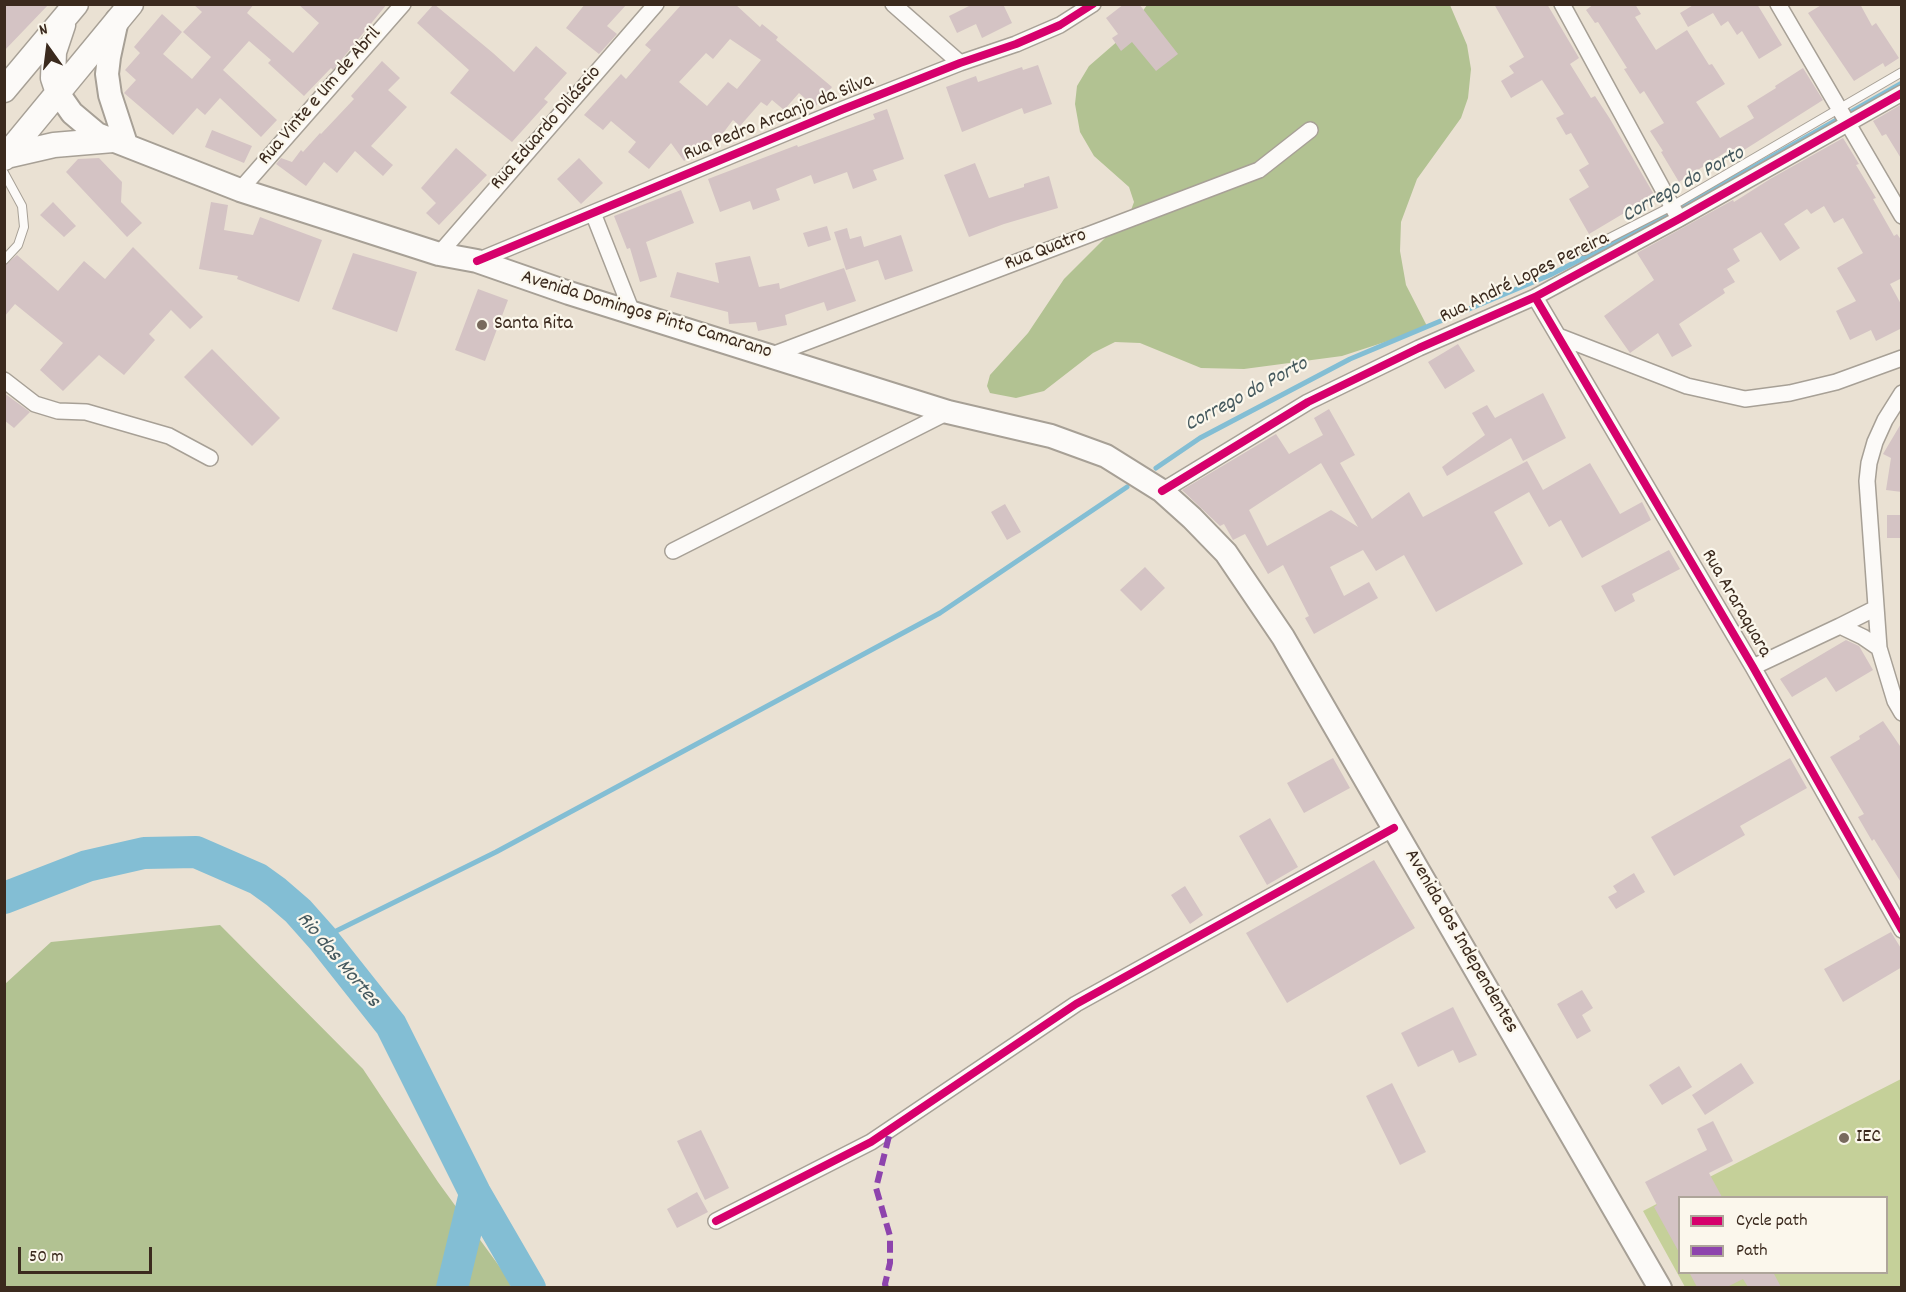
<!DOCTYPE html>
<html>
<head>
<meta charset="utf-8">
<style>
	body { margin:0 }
	#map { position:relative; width:1906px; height:1292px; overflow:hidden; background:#eae1d3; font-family:Dekko,sans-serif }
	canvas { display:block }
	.frame { position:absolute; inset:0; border:6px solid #3b2a1e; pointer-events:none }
	.legend { position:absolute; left:1678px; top:1196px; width:210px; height:78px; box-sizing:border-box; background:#fbf7ec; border:2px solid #aea59a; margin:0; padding:8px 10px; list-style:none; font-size:18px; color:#3b2a1e }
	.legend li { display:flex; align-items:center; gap:12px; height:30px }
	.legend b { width:30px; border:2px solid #aea59a }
	.north { position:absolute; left:18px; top:18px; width:60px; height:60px; -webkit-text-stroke:4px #fbf7ec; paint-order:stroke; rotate:346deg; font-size:16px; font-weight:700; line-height:24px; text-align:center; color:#3b2a1e }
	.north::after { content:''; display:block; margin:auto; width:21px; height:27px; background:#3b2a1e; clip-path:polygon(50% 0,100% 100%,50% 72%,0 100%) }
	.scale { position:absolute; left:18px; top:1247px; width:134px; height:27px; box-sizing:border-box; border:3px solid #3b2a1e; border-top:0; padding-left:8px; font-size:18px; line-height:21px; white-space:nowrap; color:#3b2a1e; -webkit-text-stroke:4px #fbf7ec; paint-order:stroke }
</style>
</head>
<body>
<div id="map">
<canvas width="1906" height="1292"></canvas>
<div class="frame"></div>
<ul class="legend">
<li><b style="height:8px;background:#d6006c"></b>Cycle path</li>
<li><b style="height:8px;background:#8e44ad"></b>Path</li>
</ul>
<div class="north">N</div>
<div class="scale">50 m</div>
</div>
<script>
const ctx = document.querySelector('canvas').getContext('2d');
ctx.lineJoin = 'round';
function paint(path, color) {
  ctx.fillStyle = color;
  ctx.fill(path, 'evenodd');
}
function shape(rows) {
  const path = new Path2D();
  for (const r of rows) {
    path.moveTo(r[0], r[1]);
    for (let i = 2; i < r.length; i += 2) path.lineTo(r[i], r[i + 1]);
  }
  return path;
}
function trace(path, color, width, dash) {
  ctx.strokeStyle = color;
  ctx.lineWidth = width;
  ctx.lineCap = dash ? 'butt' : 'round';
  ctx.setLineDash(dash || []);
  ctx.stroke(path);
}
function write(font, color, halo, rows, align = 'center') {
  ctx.font = font + ' Dekko,sans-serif';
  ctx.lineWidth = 4.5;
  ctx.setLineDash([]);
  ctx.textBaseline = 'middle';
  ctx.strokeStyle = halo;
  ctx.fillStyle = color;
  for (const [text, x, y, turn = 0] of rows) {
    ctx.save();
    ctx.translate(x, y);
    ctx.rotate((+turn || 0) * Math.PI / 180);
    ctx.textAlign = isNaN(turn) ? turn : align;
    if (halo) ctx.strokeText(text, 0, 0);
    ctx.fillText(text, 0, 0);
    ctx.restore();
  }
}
const green = shape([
	[1901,1079,1901,1287,1685,1287,1643,1211],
	[1680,1198,1886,1198,1886,1272,1680,1272]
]);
const forest = shape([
	[1147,5,1450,5,1467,45,1471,69,1468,98,1461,118,1417,179,1401,222,1400,251,1406,285,1428,328,1342,356,1244,369,1201,368,1140,343,1115,342,1093,353,1044,391,1016,398,990,393,987,386,990,375,1028,333,1064,279,1130,213,1134,202,1129,187,1094,156,1080,132,1075,104,1077,86,1089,66,1127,33],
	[220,925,363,1069,438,1182,510,1281,510,1287,5,1287,5,984,51,942]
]);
const stream = shape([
	[1156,468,1200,438,1350,359,1550,275,1681,208,1902,83],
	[322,938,496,852,940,613,1127,487]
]);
const river = shape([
	[4,898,87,866,144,853,196,852,258,879,276,892,298,911,322,938,391,1025,475,1193,530,1288],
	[452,1288,475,1193]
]);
const building = shape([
	[4,4,49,4,4,51],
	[193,4,254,4,247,13,293,53,319,23,298,4,387,4,333,70,331,68,304,96,268,63,271,60,249,41,223,70,277,120,261,137,220,98,205,115,197,108,173,135,124,93,136,80,125,70,140,53,134,47,162,14,182,32,163,54,192,79,211,57,183,32,202,12],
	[434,4,493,53,514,72,536,46,567,73,544,99,548,102,512,142,450,93,469,70,417,23],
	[585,4,627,4,607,26,617,34,599,54,566,28],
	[682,4,735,4,760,27,762,24,778,37,776,40,832,87,815,107,799,93,784,110,772,100,767,106,761,102,740,126,733,120,717,141,714,139,684,161,671,143,649,169,628,152,636,142,611,121,603,130,584,115,621,74,626,79,651,50,645,45],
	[730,39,761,60,737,89,728,82,707,106,679,82,706,53,713,59],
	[973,4,1003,4,1012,23,982,38,976,24,957,33,949,16],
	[1124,4,1139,4,1178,54,1156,71,1132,42,1121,51,1112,38,1118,34,1106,18],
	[1494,4,1547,4,1579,58,1570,64,1591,98,1595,96,1610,119,1656,198,1632,212,1631,209,1589,234,1569,199,1589,187,1579,170,1589,164,1571,133,1566,135,1556,118,1564,114,1542,80,1511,98,1501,81,1514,73,1509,66,1524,57],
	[1594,4,1635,4,1641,14,1635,17,1656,50,1687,30,1709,65,1712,64,1725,84,1696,102,1720,138,1754,118,1747,106,1776,88,1775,86,1803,68,1823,100,1733,157,1729,150,1679,182,1661,152,1663,151,1650,131,1664,123,1644,91,1640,94,1624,69,1627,68,1598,22,1595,23,1586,10],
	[1695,4,1757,4,1782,45,1759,59,1742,31,1737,35,1728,21,1721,26,1713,13,1688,27,1680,13],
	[1823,4,1860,4,1872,26,1876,23,1899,58,1885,67,1883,63,1854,81,1808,13],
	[382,61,400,78,388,90,407,107,371,146,393,165,383,176,355,151,337,173,324,162,306,186,276,164,281,158,292,162,301,150,303,152,320,133,321,134,354,99,351,96],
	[1038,65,1052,104,1024,114,1022,108,962,132,946,87,976,76,978,82,1022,67,1023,70],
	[1902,104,1902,160,1886,134,1882,136,1873,121],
	[887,109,904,159,873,170,877,180,853,189,847,172,814,184,811,175,776,189,780,200,753,210,750,201,720,212,708,179,797,145,798,147,875,119,873,114],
	[212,130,252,146,244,163,205,147],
	[1843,138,1859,164,1856,165,1876,198,1873,199,1894,236,1897,234,1902,241,1902,278,1890,284,1902,306,1902,328,1876,341,1871,330,1850,340,1836,311,1856,301,1837,268,1863,253,1843,218,1834,223,1824,206,1811,214,1807,209,1784,224,1800,248,1780,261,1761,232,1733,249,1740,261,1727,269,1735,282,1723,289,1725,293,1679,324,1692,346,1672,357,1658,333,1630,353,1604,316,1654,280,1637,253,1733,200,1734,202,1770,179],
	[456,148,487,175,439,225,426,213,436,203,421,188],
	[99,158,122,182,121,202,142,223,127,237,66,172,78,159],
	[579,158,603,183,581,204,557,179],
	[975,163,989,198,1024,187,1024,184,1049,176,1058,208,1004,224,969,237,944,175],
	[681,190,694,223,646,242,657,277,640,282,630,248,627,249,614,216],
	[53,202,76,226,64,237,40,215],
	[211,202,228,205,224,230,253,235,260,217,322,240,299,302,237,279,238,276,199,269],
	[827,226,831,240,808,247,803,233],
	[847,228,850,239,861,236,864,247,901,235,913,271,885,280,878,260,846,270,834,232],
	[133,247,203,317,190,329,171,310,149,334,155,340,124,375,99,355,63,391,40,370,63,343,15,304,4,317,4,266,17,255,58,291,84,261,105,279],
	[353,253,417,272,397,332,332,309],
	[750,256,759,287,779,283,780,289,844,268,856,301,827,311,824,302,785,315,787,325,758,331,756,322,729,324,728,312,670,297,677,272,719,283,715,263],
	[478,289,508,300,485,361,455,350],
	[1458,344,1475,371,1445,389,1428,362],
	[212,349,280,418,252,446,184,377],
	[4,393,30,412,14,428,4,420],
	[1543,393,1566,438,1523,461,1511,438,1447,476,1442,467,1485,435,1472,413,1487,405,1495,418],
	[1329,409,1355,455,1340,463,1372,519,1409,492,1423,517,1527,461,1543,490,1590,463,1620,514,1642,502,1651,520,1582,558,1561,520,1549,527,1529,492,1494,512,1523,564,1436,612,1404,555,1376,571,1363,550,1330,567,1344,596,1369,582,1378,598,1314,634,1305,618,1309,616,1283,565,1268,574,1245,534,1233,540,1224,524,1220,526,1182,490,1276,434,1289,454,1323,435,1314,418],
	[1321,463,1358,527,1331,510,1267,546,1249,510],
	[1902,422,1902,492,1886,490,1891,458,1883,454],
	[1005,504,1021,532,1007,540,991,512],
	[1887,515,1902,515,1902,538,1887,538],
	[1669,550,1680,569,1632,594,1635,601,1615,612,1601,586],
	[1145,567,1165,588,1141,611,1120,590],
	[1846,640,1859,646,1873,670,1836,692,1826,677,1792,697,1780,679],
	[1883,721,1902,749,1902,884,1874,839,1872,841,1858,817,1864,814,1830,757,1860,739,1859,736],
	[1333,758,1350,788,1304,813,1287,783],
	[1790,758,1807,788,1740,826,1745,835,1674,876,1651,837],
	[1270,818,1298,867,1267,885,1239,836],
	[1374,860,1415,928,1287,1003,1246,933],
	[1634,873,1645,892,1616,909,1608,897,1617,892,1613,886],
	[1185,886,1203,915,1190,924,1171,895],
	[1891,932,1902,950,1902,967,1843,1002,1824,969],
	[1582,990,1593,1008,1582,1015,1591,1031,1577,1039,1557,1004],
	[1453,1007,1477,1055,1459,1063,1453,1050,1418,1067,1401,1033],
	[1741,1063,1754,1083,1705,1115,1692,1095],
	[1679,1066,1692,1087,1662,1105,1649,1085],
	[1392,1083,1426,1152,1400,1165,1366,1096],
	[1713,1121,1733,1161,1709,1173,1722,1197,1680,1197,1680,1254,1654,1207,1657,1205,1645,1182,1707,1150,1697,1129],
	[701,1130,729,1188,705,1200,677,1141],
	[697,1192,708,1212,677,1228,667,1209],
	[1689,1272,1773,1272,1781,1287,1748,1287,1743,1279,1727,1287,1697,1287]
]);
const service = shape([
	[4,173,22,206,24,227,18,245,4,260],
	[1584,251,1672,206,1902,72]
]);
const minor = shape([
	[893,4,960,63],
	[1562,4,1679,219],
	[1778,4,1902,216],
	[240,190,403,4],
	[593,213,632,312],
	[439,254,656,4],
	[477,261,841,110,960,63,1016,44,1060,25,1093,4],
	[1535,297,1753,667,1902,930],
	[1558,336,1687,386,1745,399,1790,393,1836,382,1902,358],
	[772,355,1259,170,1310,130],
	[4,380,35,404,58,411,86,412,169,436,210,458],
	[1902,393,1885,420,1875,442,1869,463,1867,481,1879,648,1895,701,1902,713],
	[1162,491,1308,402,1419,348,1535,297,1679,219,1902,93],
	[673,551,948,412],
	[1876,608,1840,626,1863,637,1879,648],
	[1753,667,1840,626],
	[716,1221,871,1142,1076,1004,1394,828]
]);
const secondary = shape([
	[117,20,109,57,107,74,110,95,126,144],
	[58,93,72,113,97,134,240,190,439,254,477,261,569,293,948,412,1051,436,1106,456,1162,491,1192,518,1226,553,1283,637,1660,1288]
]);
const primary = shape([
	[4,90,76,4],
	[58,93,53,78,54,52,63,25],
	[6,156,54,145,113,140],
	[4,158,131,4]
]);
const quiet = shape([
	[886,1288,885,1284,890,1263,890,1236,876,1188,891,1128]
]);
const cycleway = shape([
	[477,261,841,110,960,63,1016,44,1060,25,1093,4],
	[1535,297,1753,667,1902,930],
	[1162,491,1308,402,1419,348,1535,297,1679,219,1902,93],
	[716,1221,871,1142,1076,1004,1394,828]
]);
const markers = [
	[482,325,6,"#786a5d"],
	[1844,1138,6,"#786a5d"]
];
const streetNames = [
	["Rua Vinte e Um de Abril",321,97,-49],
	["Rua Pedro Arcanjo da Silva",779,119,-22],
	["Rua Eduardo Diláscio",547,129,-49],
	["Rua Quatro",1046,251,-21],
	["Rua André Lopes Pereira",1525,279,-26],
	["Avenida Domingos Pinto Camarano",646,316,17],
	["Rua Araraquara",1735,604,60],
	["Avenida dos Independentes",1460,942,60]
];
const poiNames = [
	["Santa Rita",494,325],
	["IEC",1856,1138]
];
const waterNames = [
	["Corrego do Porto",1684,186,-29],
	["Corrego do Porto",1247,396,-28],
	["Rio das Mortes",337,961,50]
];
paint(green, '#c5d099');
paint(forest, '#b2c292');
trace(stream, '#83bed4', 5);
trace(river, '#83bed4', 32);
paint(building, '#d4c3c4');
trace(service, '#a7a096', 10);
trace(minor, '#a7a096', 18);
trace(secondary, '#a7a096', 26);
trace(primary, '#a7a096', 27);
trace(service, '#fcfaf8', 8);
trace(minor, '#fcfaf8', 15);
trace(secondary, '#fcfaf8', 22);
trace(primary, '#fcfaf8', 24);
trace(quiet, '#8e44ad', 6, [12, 6]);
trace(cycleway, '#d6006c', 8);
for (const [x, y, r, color] of markers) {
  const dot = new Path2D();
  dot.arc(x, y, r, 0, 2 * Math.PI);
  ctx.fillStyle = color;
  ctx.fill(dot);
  trace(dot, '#fbf7ec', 2);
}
write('20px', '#3b2a1e', '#fbf7ec', streetNames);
write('20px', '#3b2a1e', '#fbf7ec', poiNames, 'left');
write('italic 21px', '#45595e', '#fbf7ec', waterNames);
</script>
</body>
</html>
